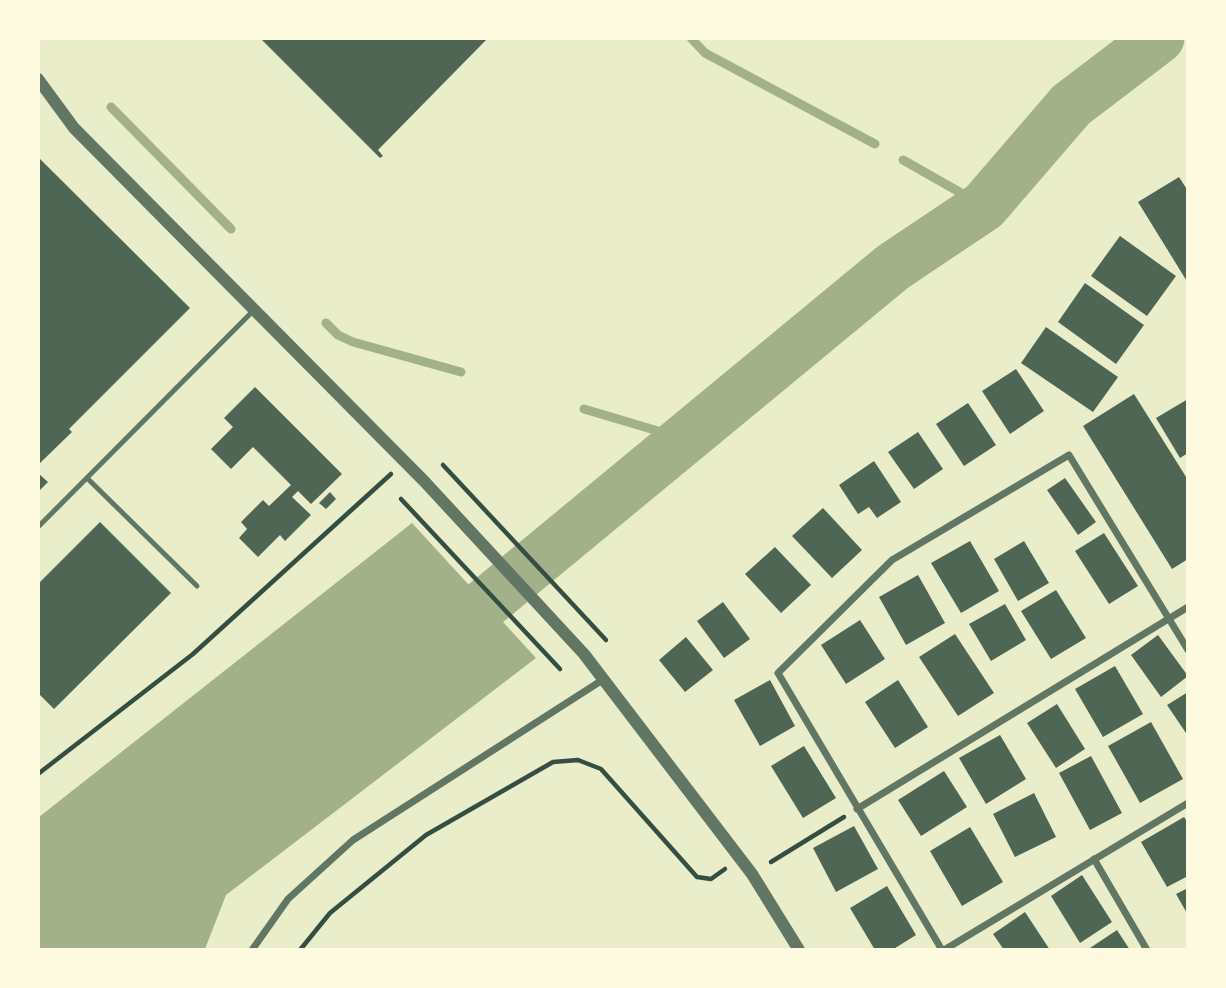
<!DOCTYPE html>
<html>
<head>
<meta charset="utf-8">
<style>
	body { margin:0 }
	#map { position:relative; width:1226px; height:988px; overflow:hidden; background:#e9edc9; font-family:Mulish,sans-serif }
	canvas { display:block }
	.frame { position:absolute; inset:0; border:40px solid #fefae0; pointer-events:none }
</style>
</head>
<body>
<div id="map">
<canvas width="1226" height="988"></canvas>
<div class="frame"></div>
</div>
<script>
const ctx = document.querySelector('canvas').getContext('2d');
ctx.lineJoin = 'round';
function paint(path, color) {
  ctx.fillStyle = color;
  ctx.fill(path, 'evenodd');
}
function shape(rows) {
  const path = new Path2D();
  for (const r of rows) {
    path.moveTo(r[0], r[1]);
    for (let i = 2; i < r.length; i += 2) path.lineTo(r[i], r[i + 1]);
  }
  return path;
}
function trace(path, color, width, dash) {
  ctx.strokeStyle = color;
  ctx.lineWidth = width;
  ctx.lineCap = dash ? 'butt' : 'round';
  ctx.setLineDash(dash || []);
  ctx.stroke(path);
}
const water = shape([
	[412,523,536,658,226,895,205,949,39,949,39,817]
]);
const stream = shape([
	[691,38,705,53,875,144],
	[111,107,231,229],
	[903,160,984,206],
	[326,323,338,335,353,342,461,372],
	[584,409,685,439]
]);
const river = shape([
	[434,646,893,267,984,206,1071,105,1159,38]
]);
const building = shape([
	[260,38,488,38,378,150,383,156,380,158],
	[38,157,190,308,69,429,72,432,38,465],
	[1179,177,1188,191,1188,283,1138,202],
	[1120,236,1176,276,1147,316,1091,276],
	[1085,283,1144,325,1116,364,1058,322],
	[1046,327,1118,377,1093,412,1021,363],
	[1016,369,1044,411,1010,434,982,391],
	[255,387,342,474,311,504,298,491,292,497,311,515,285,541,280,535,258,557,239,538,247,529,241,522,263,500,269,506,291,485,253,447,231,469,211,449,233,427,224,418],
	[1134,394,1188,480,1188,559,1172,569,1083,426],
	[1188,399,1188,453,1180,458,1156,418],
	[968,403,996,445,964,466,936,424],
	[918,432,943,469,914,489,888,452],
	[874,461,901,502,877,518,869,507,858,514,839,485],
	[38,473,48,482,38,492],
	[1065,478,1096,522,1078,535,1047,490],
	[330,492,336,499,326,509,319,503],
	[823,508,862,550,832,578,792,536],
	[100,522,171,593,54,709,38,693,38,584],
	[1104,533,1138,586,1109,604,1075,551],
	[970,541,999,591,961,613,931,563],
	[1024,541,1049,583,1018,601,994,559],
	[775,547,811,585,781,613,745,574],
	[918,575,945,623,906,645,879,597],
	[1056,590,1086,638,1051,659,1021,611],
	[723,602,750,639,724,658,697,621],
	[1005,604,1026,640,991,661,969,624],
	[860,620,885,659,846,684,821,645],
	[955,634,994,693,958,716,919,657],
	[1158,635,1188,676,1161,697,1131,655],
	[686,637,713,670,685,692,659,660],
	[1115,666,1143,714,1103,737,1075,689],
	[770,680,795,726,760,746,734,700],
	[898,680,928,727,895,748,865,702],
	[1188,692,1188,736,1167,705],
	[1057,704,1085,749,1056,768,1027,723],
	[1151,722,1183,779,1140,803,1108,746],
	[1000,735,1026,779,986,804,959,758],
	[804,746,836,798,803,818,771,766],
	[1091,756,1122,813,1090,830,1059,773],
	[944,771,967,807,921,836,898,800],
	[1034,793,1056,837,1015,857,993,814],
	[1184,817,1188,823,1188,876,1167,887,1141,842],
	[854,826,878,869,836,892,813,848],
	[970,827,1003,882,962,906,930,851],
	[1082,875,1112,922,1080,943,1051,896],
	[887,886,916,935,892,950,875,950,850,908],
	[1188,888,1188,915,1176,894],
	[1025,912,1050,950,1004,950,993,934],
	[1117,930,1130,950,1087,950]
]);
const path = shape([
	[443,465,606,640],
	[401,499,560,669],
	[38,774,193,654,391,474],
	[771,862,844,817],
	[300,950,330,913,426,835,553,762,578,760,601,769,697,877,711,879,725,869]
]);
const service = shape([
	[87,478,197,586],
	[38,527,253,311]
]);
const minor = shape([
	[857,809,1188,607],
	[1094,859,1147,950],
	[252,950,288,899,353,840,604,679],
	[942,950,778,673,892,560,1069,455,1188,650],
	[944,950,1188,803]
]);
const tertiary = shape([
	[38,79,74,128,424,481,584,654,752,874,799,950]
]);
paint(water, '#a3b18a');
trace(stream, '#a3b18a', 9);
trace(river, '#a3b18a', 51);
paint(building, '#4f6655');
trace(path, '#344e41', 4.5);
trace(service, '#617663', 5);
trace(minor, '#617663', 7);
trace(tertiary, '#617663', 12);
</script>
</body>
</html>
